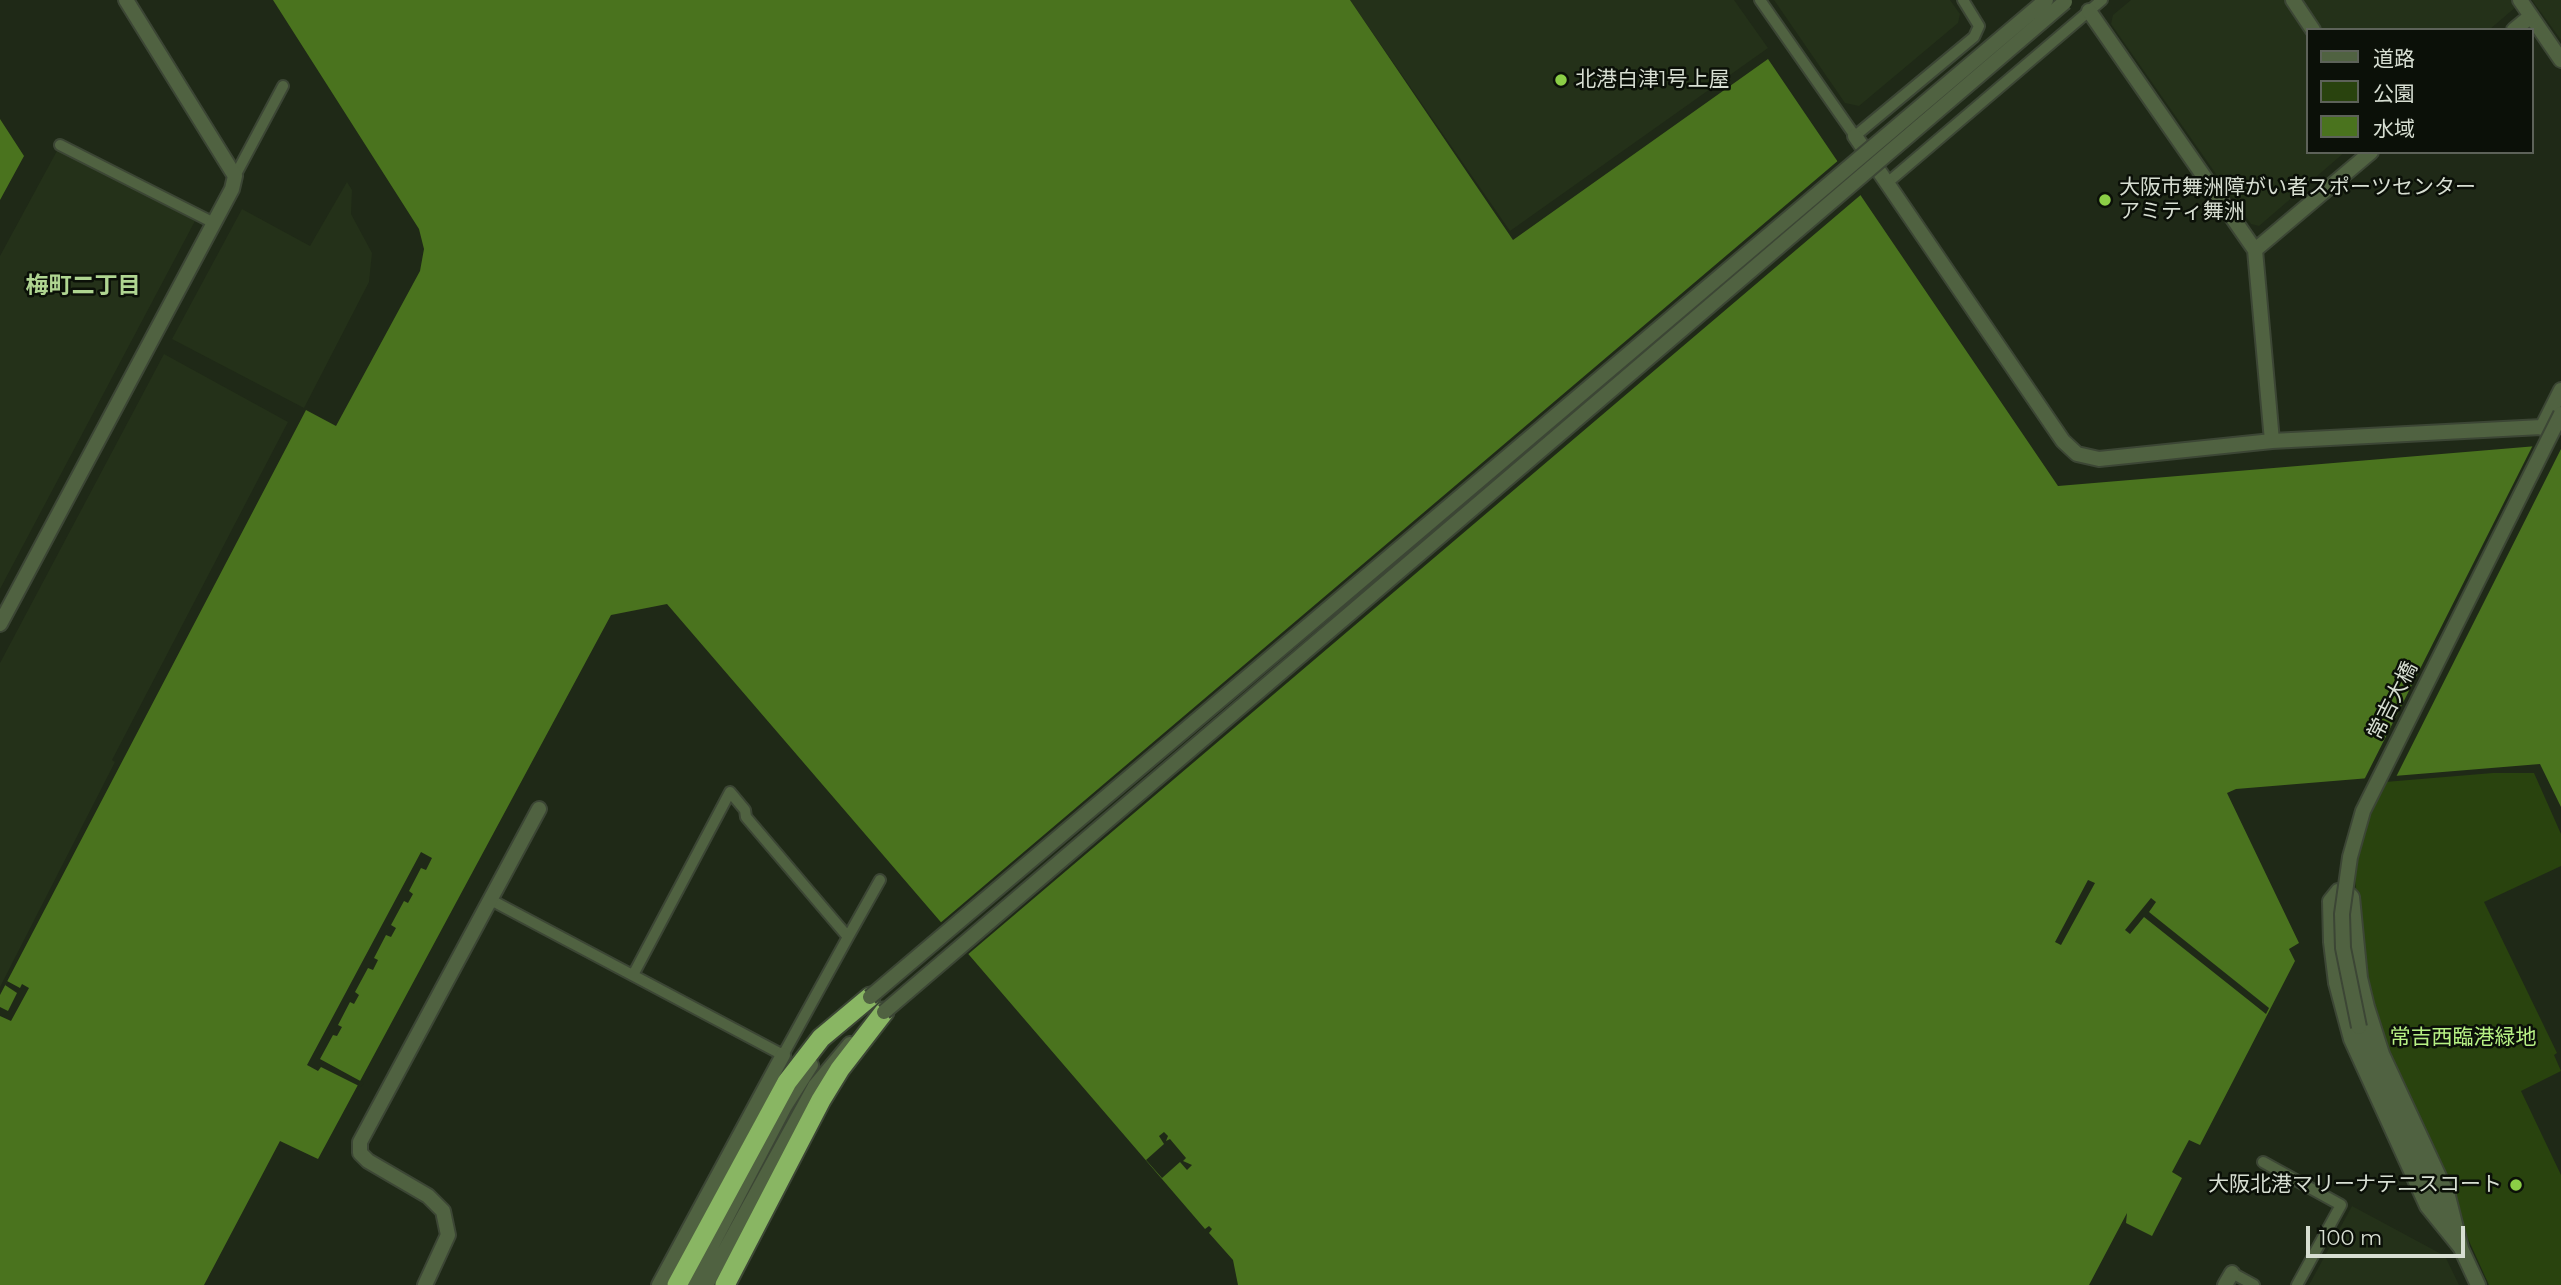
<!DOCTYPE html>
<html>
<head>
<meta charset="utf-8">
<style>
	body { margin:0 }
	#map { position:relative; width:2561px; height:1285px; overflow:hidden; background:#1f2917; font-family:Montserrat,"Noto Sans JP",sans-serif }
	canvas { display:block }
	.legend { position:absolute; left:2306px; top:28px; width:228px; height:126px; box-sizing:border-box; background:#0b1008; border:2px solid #5d6259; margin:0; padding:9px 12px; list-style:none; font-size:21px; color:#d7ded2 }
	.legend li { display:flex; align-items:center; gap:14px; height:35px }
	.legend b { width:35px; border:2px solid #5d6259 }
	.scale { position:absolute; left:2306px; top:1226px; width:159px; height:32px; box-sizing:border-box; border:4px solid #d7ded2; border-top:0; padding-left:9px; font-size:21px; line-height:24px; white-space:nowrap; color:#d7ded2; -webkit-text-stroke:5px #0b1008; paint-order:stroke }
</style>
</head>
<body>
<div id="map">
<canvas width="2561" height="1285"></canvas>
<ul class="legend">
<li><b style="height:9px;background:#506241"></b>道路</li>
<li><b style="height:19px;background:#29430e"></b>公園</li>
<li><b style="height:19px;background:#4a731e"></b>水域</li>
</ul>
<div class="scale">100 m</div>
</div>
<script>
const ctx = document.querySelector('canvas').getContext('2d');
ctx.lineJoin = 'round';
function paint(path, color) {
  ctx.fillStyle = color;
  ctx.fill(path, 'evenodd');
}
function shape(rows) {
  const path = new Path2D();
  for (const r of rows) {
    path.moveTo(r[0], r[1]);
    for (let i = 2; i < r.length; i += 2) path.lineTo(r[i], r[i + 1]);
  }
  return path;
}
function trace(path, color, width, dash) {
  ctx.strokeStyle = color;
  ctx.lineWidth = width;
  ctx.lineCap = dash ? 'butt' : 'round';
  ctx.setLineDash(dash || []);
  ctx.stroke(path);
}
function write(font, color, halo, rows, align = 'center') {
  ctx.font = font + ' Montserrat,"Noto Sans JP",sans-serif';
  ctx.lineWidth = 5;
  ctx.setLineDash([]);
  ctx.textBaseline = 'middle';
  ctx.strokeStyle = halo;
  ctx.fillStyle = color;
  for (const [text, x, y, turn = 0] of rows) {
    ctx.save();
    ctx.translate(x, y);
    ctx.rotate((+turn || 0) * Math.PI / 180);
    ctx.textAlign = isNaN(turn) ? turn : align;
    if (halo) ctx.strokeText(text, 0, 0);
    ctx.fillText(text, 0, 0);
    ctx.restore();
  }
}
const built = shape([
	[1350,0,1734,0,1768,48,1510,231],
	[1774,0,1950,0,1960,14,1958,23,1859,106,1845,103],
	[2131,0,2524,0,2489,30,2307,30,2307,152,2345,152,2259,226,2251,224,2111,24,2113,15],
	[2532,0,2561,0,2561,40],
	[58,149,195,221,0,589,0,256],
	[347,182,352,190,351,214,372,253,369,282,304,408,172,339,242,209,310,246],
	[164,354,288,422,112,760,115,762,0,987,0,663],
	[2352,1206,2445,1256,2459,1285,2309,1285]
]);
const green = shape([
	[2493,773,2534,773,2561,834,2561,866,2484,902,2557,1053,2554,1055,2561,1071,2521,1091,2561,1175,2561,1285,2489,1285,2407,1105,2365,990,2354,868,2366,826,2385,782]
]);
const water = shape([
	[273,0,1350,0,1513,240,1768,59,2058,486,2561,444,2561,807,2540,764,2236,789,2227,793,2299,943,2289,949,2295,961,2200,1145,2189,1140,2172,1172,2182,1178,2152,1236,2126,1223,2127,1213,2089,1285,1238,1285,1233,1260,1209,1233,1212,1229,1209,1226,1205,1229,667,604,611,615,318,1159,280,1141,204,1285,0,1285,0,995,306,410,336,426,420,271,424,249,419,229],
	[0,119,24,156,0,200]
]);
const pier = shape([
	[1840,159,1863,193,966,956,939,924],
	[2561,440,2561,449,2395,779,2363,782,2534,443],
	[421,852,432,858,426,870,421,868,409,891,413,894,408,903,404,901,391,925,396,928,391,937,386,935,374,958,378,960,373,970,368,968,355,992,359,995,354,1004,350,1002,338,1025,342,1027,337,1036,333,1035,320,1059,364,1083,361,1087,321,1067,318,1071,307,1065],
	[2088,880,2095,883,2061,945,2055,942],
	[2151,898,2156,902,2149,912,2269,1008,2266,1014,2144,917,2130,934,2125,930],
	[7,981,20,988,22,984,29,988,11,1021,0,1016,0,1007,8,1011,17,993,5,985],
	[1164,1132,1168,1136,1166,1141,1170,1139,1186,1158,1183,1161,1192,1165,1187,1170,1180,1162,1162,1178,1146,1160,1164,1144,1159,1136]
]);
const minor = shape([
	[1760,0,1855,136,1974,37,1979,26,1963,0],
	[60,145,214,223],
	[235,176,283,86],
	[1886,184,2102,0],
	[489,899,783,1055,848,937,746,817,745,810,730,792,633,975],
	[848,937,880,880],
	[2263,1162,2341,1205,2297,1285],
	[2232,1273,2254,1285]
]);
const tertiary = shape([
	[2293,0,2313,30],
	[2520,0,2561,60],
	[2089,11,2255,250,2272,441],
	[2514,30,2531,16],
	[1855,136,2063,441,2077,454,2099,459,2272,441,2561,426],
	[2255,250,2371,152],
	[2542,428,2561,390],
	[0,624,232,189,235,176,126,0],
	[2338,891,2346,891,2352,897,2360,978,2367,1007,2382,1054,2448,1196,2461,1248,2427,1206,2351,1039,2336,983,2331,942,2330,901,2338,891],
	[2359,1027,2449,1224],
	[2458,1242,2478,1285],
	[425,1285,448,1235,443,1211,428,1196,368,1161,360,1153,360,1142,539,809],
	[659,1285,783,1055],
	[691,1285,785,1106,811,1065],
	[706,1285,815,1086,850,1044],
	[2225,1285,2232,1273]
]);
const motorway = shape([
	[677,1285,787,1082,821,1038,870,997],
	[725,1285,821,1100,840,1069,884,1012]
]);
const tertiaryBridge = shape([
	[870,997,2046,0],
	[884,1012,2065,2],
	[2359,1027,2343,948,2342,914,2350,857,2363,811,2561,414]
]);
const markers = [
	[1561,80,7,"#8bce46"],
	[2105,200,7,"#8bce46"],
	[2516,1185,7,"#8bce46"]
];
const poiNames = [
	["北港白津1号上屋",1575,80],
	["大阪市舞洲障がい者スポーツセンター",2119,188],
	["アミティ舞洲",2119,212],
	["大阪北港マリーナテニスコート",2502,1185,"right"]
];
const streetNames = [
	["常吉大橋",2393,701,-63]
];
const parkNames = [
	["常吉西臨港緑地",2463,1038]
];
const neighbourhoodNames = [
	["梅町二丁目",83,286]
];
paint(built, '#243119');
paint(green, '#29430e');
paint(water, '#4a731e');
paint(pier, '#1f2917');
trace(minor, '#3c4635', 14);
trace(tertiary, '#3c4635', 18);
trace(motorway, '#3c4635', 23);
trace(minor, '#506241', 10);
trace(tertiary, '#506241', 14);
trace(motorway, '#89b663', 19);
trace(tertiaryBridge, '#3c4635', 18, []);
trace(tertiaryBridge, '#506241', 14);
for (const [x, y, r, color] of markers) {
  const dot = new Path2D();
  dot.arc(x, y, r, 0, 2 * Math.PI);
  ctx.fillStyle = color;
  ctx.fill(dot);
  trace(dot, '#0b1008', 2.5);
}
write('21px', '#d7ded2', '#0b1008', poiNames, 'left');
write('21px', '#d7ded2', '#0b1008', streetNames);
write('21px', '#b7f184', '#0b1008', parkNames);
write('bold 23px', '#afd591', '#0b1008', neighbourhoodNames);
</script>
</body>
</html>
